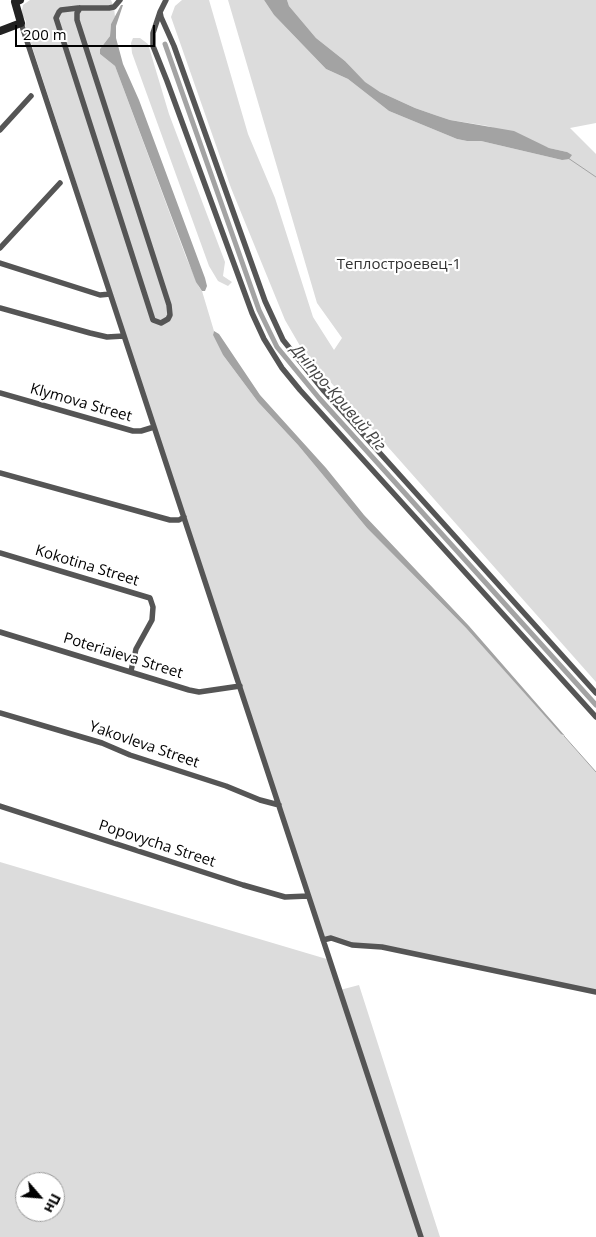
<!DOCTYPE html>
<html>
<head>
<meta charset="utf-8">
<style>
	body { margin:0 }
	#map { position:relative; width:596px; height:1237px; overflow:hidden; background:#fff; font-family:"Open Sans",sans-serif }
	canvas { display:block }
	.north { position:absolute; left:15px; top:1172px; width:50px; height:50px; box-sizing:border-box; background:#fff; border:1px solid #999; border-radius:50%; rotate:117deg; font-size:14px; font-weight:700; line-height:20px; text-align:center; color:#000 }
	.north::after { content:''; display:block; margin:auto; width:18px; height:22px; background:#000; clip-path:polygon(50% 0,100% 100%,50% 72%,0 100%) }
	.scale { position:absolute; left:15px; top:25px; width:140px; height:22px; box-sizing:border-box; border:2px solid #000; border-top:0; padding-left:6px; font-size:15px; line-height:18px; white-space:nowrap; color:#000; -webkit-text-stroke:4px #fff; paint-order:stroke }
</style>
</head>
<body>
<div id="map">
<canvas width="596" height="1237"></canvas>
<div class="north">Пн</div>
<div class="scale">200 m</div>
</div>
<script>
const ctx = document.querySelector('canvas').getContext('2d');
ctx.lineJoin = 'round';
function paint(path, color) {
  ctx.fillStyle = color;
  ctx.fill(path, 'evenodd');
}
function shape(rows) {
  const path = new Path2D();
  for (const r of rows) {
    path.moveTo(r[0], r[1]);
    for (let i = 2; i < r.length; i += 2) path.lineTo(r[i], r[i + 1]);
  }
  return path;
}
function trace(path, color, width, dash) {
  ctx.strokeStyle = color;
  ctx.lineWidth = width;
  ctx.lineCap = dash ? 'butt' : 'round';
  ctx.setLineDash(dash || []);
  ctx.stroke(path);
}
function write(font, color, halo, rows, align = 'center') {
  ctx.font = font + ' "Open Sans",sans-serif';
  ctx.lineWidth = 4.5;
  ctx.setLineDash([]);
  ctx.textBaseline = 'middle';
  ctx.strokeStyle = halo;
  ctx.fillStyle = color;
  for (const [text, x, y, turn = 0] of rows) {
    ctx.save();
    ctx.translate(x, y);
    ctx.rotate((+turn || 0) * Math.PI / 180);
    ctx.textAlign = isNaN(turn) ? turn : align;
    if (halo) ctx.strokeText(text, 0, 0);
    ctx.fillText(text, 0, 0);
    ctx.restore();
  }
}
const green = shape([
	[30,0,111,0,114,7,115,17,111,24,110,36,100,49,100,54,115,66,186,257,199,287,202,291,214,331,213,335,223,355,258,402,298,445,367,528,466,628,596,772,596,992,382,947,352,945,338,940,323,940,25,25,26,21,22,15,22,10,23,5],
	[182,0,209,0,248,134,275,198,313,317,334,350,342,338,317,303,228,0,264,0,274,15,326,69,348,79,389,111,457,139,467,141,481,141,562,160,567,152,549,148,488,126,450,120,435,115,415,108,380,92,365,83,345,61,316,38,289,6,287,0,596,0,596,123,570,128,596,154,596,682,303,351,285,320,231,188,171,17,175,6],
	[133,38,140,38,148,44,169,114,225,262,223,276,232,282,228,286,218,281,209,266,132,53,131,43],
	[0,862,330,960,340,990,359,985,440,1237,0,1237],
	[25,1182,55,1182,55,1212,25,1212]
]);
const water = shape([
	[264,0,287,0,289,6,316,38,345,61,365,82,380,92,415,108,435,115,450,120,514,131,549,148,567,152,572,155,569,159,562,160,481,141,467,141,457,139,389,111,348,79,326,69,274,15],
	[121,5,123,5,116,26,116,38,123,64,139,100,205,278,207,286,205,291,202,291,196,282,115,66,100,54,100,49,110,36,111,24],
	[214,331,219,334,260,395,326,468,364,515,469,626,565,736,561,734,466,628,367,528,298,445,258,402,223,355,213,335]
]);
const stream = shape([
	[568,158,596,177],
	[564,736,596,772]
]);
const canal = shape([
	[165,44,259,310,277,347,319,398,596,705]
]);
const street = shape([
	[166,0,160,12,161,17,174,46,265,301,283,340,324,391,596,693],
	[80,8,77,13,77,20,169,305,170,315,168,319,161,323,153,320,56,18,59,12,61,10,78,8,109,8,114,7,120,0],
	[160,12,153,33,153,46,167,81,252,313,264,339,282,368,300,390,596,717],
	[21,23,421,1237],
	[0,130,31,96],
	[0,248,60,183],
	[0,263,100,295,110,294],
	[0,308,90,333,107,337,124,336],
	[0,393,133,431,141,431,154,427],
	[0,473,170,520,179,520,184,517],
	[0,553,150,598,153,607,152,620,136,649,131,671],
	[0,632,189,690,199,692,240,686],
	[0,713,102,743,130,755,226,786,260,800,279,805],
	[0,806,243,885,285,897,308,896],
	[323,940,331,938,352,945,382,947,596,992]
]);
const secondary = shape([
	[0,31,21,23,15,2,20,0]
]);
const parkNames = [
	["Теплостроевец-1",399,265]
];
const streetNames = [
	["Klymova Street",81,403,16],
	["Kokotina Street",87,566,17],
	["Poteriaieva Street",123,656,17],
	["Yakovleva Street",144,745,19],
	["Popovycha Street",157,844,18]
];
const waterNames = [
	["Дніпро-Кривий Ріг",338,398,49]
];
paint(green, '#dcdcdc');
paint(water, '#a3a3a3');
trace(stream, '#a3a3a3', 1);
trace(canal, '#a3a3a3', 5);
trace(street, '#555', 5.5);
trace(secondary, '#222', 8);
write('15px', '#333', '#fff', parkNames);
write('15px', '#000', '#fff', streetNames);
write('italic 16px', '#444', '#fff', waterNames);
</script>
</body>
</html>
